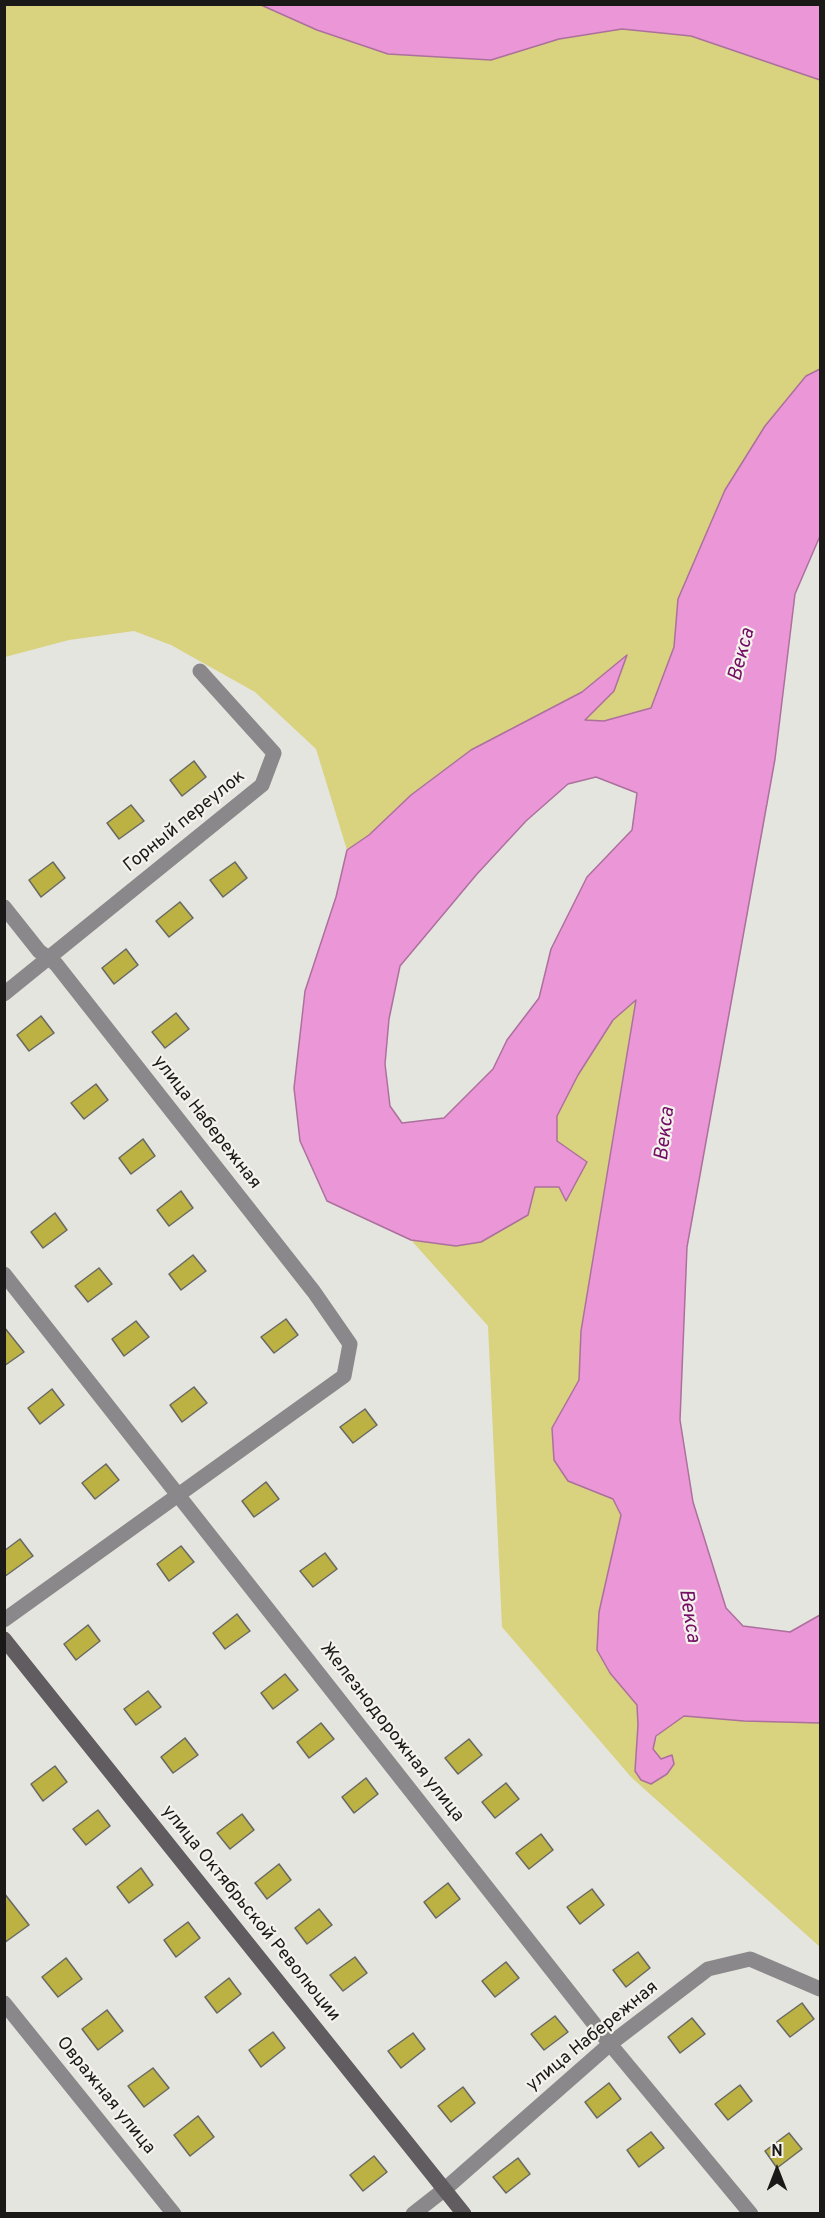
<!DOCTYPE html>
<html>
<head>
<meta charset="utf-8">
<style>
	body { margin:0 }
	#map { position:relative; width:825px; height:2218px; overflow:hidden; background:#e5e5df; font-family:Overpass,sans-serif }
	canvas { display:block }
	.frame { position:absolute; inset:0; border:6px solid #1a1917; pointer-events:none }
	.north { position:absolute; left:747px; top:2140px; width:60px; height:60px; -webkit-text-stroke:4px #f3f2ec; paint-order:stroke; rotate:0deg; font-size:16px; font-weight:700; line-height:24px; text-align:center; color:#1a1917 }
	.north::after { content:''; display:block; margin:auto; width:21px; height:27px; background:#1a1917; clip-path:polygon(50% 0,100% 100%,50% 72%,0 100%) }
</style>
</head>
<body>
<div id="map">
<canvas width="825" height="2218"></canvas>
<div class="frame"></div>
<div class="north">N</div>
</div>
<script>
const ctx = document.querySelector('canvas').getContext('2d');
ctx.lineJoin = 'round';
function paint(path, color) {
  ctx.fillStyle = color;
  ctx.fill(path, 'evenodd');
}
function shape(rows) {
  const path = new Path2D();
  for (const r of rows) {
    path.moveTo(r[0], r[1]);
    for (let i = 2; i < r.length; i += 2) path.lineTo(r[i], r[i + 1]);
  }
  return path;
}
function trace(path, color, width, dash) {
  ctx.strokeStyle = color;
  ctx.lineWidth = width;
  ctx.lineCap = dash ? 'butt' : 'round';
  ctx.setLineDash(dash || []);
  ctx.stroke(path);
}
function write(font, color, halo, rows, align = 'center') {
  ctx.font = font + ' Overpass,sans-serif';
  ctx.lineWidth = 4.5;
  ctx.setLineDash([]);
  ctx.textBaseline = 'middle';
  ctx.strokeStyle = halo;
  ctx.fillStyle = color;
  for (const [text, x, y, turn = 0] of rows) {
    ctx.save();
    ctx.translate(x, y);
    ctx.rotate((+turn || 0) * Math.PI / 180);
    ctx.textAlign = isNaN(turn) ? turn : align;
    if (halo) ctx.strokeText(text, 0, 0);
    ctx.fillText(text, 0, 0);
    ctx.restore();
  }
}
const green = shape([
	[5,5,261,5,317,30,388,54,491,60,559,39,622,29,691,36,820,80,820,369,806,377,765,426,725,490,678,599,674,647,651,708,604,721,584,721,614,691,626,656,582,692,471,750,411,795,369,835,347,850,316,749,255,692,171,645,134,631,69,640,5,657],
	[636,999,581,1331,579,1380,552,1428,568,1481,613,1499,621,1516,599,1612,610,1673,637,1705,638,1725,635,1771,667,1774,674,1764,672,1755,661,1759,652,1749,659,1733,684,1716,744,1721,820,1723,820,1947,631,1777,502,1627,488,1326,411,1240,456,1246,535,1187,559,1187,566,1200,557,1141,557,1116,578,1075,613,1020]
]);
const water = shape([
	[261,5,820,5,820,80,691,36,622,29,559,39,491,60,388,54,317,30,261,5],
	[820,369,820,536,795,594,775,759,687,1247,680,1420,693,1502,726,1608,743,1626,790,1632,820,1615,820,1723,744,1721,684,1716,656,1736,653,1749,661,1759,672,1755,674,1764,667,1774,651,1784,641,1780,635,1771,638,1725,637,1705,610,1673,597,1650,599,1612,621,1515,613,1499,568,1481,554,1460,552,1428,579,1380,581,1331,636,1000,613,1020,578,1075,557,1116,557,1141,587,1162,566,1201,559,1187,535,1187,528,1215,481,1242,456,1246,411,1240,327,1201,300,1141,294,1088,305,991,336,897,347,850,369,835,411,795,471,750,582,692,627,655,614,691,585,720,604,721,651,708,674,647,678,599,725,490,765,426,806,376,820,369],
	[596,777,637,793,632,830,587,877,551,949,539,998,507,1040,493,1069,444,1118,402,1123,390,1106,385,1064,389,1019,400,966,477,874,526,821,568,784,596,777]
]);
const building = shape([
	[194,761,206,777,182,796,170,780,194,761],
	[131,805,144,821,119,839,107,823,131,805],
	[53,862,65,878,41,897,29,880,53,862],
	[235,862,247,878,223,897,210,880,235,862],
	[180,902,193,918,169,937,156,921,180,902],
	[126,949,138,965,114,984,102,968,126,949],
	[176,1013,189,1029,165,1048,152,1032,176,1013],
	[41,1016,54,1033,29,1051,17,1035,41,1016],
	[96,1084,108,1100,84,1119,71,1103,96,1084],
	[143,1139,155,1156,131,1174,119,1158,143,1139],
	[181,1191,193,1208,169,1226,157,1210,181,1191],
	[55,1213,67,1230,43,1248,31,1232,55,1213],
	[193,1255,206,1271,181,1290,169,1274,193,1255],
	[99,1268,112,1284,88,1302,75,1286,99,1268],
	[286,1319,298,1335,274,1353,261,1337,286,1319],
	[136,1321,149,1337,124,1356,112,1339,136,1321],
	[4,1327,24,1352,4,1366,4,1327],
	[194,1387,207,1403,182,1422,170,1405,194,1387],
	[52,1389,64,1405,40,1424,28,1408,52,1389],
	[365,1409,377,1425,353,1443,340,1427,365,1409],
	[106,1464,119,1480,95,1499,82,1483,106,1464],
	[266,1482,279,1499,254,1517,242,1501,266,1482],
	[20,1539,33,1556,4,1577,4,1551,20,1539],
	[181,1546,194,1562,169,1581,157,1564,181,1546],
	[325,1553,337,1569,313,1587,300,1571,325,1553],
	[237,1614,250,1631,225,1649,213,1633,237,1614],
	[88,1625,100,1641,76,1660,64,1644,88,1625],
	[285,1674,298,1690,273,1709,261,1693,285,1674],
	[148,1691,161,1707,136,1725,124,1709,148,1691],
	[321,1723,334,1739,309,1758,297,1742,321,1723],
	[185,1738,198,1755,173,1773,161,1757,185,1738],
	[469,1739,482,1755,458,1774,445,1758,469,1739],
	[55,1766,67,1782,43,1801,31,1784,55,1766],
	[366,1778,378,1794,354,1813,342,1797,366,1778],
	[506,1783,519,1799,495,1818,482,1802,506,1783],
	[98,1810,110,1826,86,1845,73,1829,98,1810],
	[242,1814,254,1830,230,1849,217,1833,242,1814],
	[541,1834,553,1850,529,1869,516,1853,541,1834],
	[279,1864,291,1880,267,1899,255,1883,279,1864],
	[141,1868,153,1885,129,1903,117,1887,141,1868],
	[448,1883,460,1899,436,1918,424,1902,448,1883],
	[592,1889,604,1905,580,1924,567,1907,592,1889],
	[4,1893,29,1925,4,1943,4,1893],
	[319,1909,332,1925,307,1944,295,1928,319,1909],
	[188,1922,200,1938,176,1957,164,1940,188,1922],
	[638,1952,650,1968,626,1987,613,1970,638,1952],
	[355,1957,367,1973,343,1991,330,1975,355,1957],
	[66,1958,82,1979,58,1997,42,1977,66,1958],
	[506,1962,519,1978,495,1997,482,1981,506,1962],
	[229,1978,241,1994,217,2013,205,1997,229,1978],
	[802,2003,814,2019,790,2037,777,2021,802,2003],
	[107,2010,123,2031,98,2050,82,2029,107,2010],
	[555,2016,568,2032,544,2050,531,2034,555,2016],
	[692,2018,705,2034,680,2053,668,2037,692,2018],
	[273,2032,285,2048,261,2067,249,2050,273,2032],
	[413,2033,425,2049,401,2068,388,2051,413,2033],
	[153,2068,169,2088,144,2107,128,2086,153,2068],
	[609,2083,621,2099,597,2118,585,2102,609,2083],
	[740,2085,752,2101,728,2120,715,2104,740,2085],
	[463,2087,475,2103,451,2122,438,2106,463,2087],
	[198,2116,214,2137,190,2156,174,2135,198,2116],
	[651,2132,664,2148,639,2167,627,2150,651,2132],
	[789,2133,802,2149,777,2168,765,2151,789,2133],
	[374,2156,387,2172,363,2191,350,2175,374,2156],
	[518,2158,530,2174,506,2193,493,2177,518,2158]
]);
const street = shape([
	[4,907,39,951,56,964,314,1292,350,1344,344,1376,4,1620],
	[4,994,262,785,274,753,200,671],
	[4,1274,610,2044,751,2214],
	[4,2003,174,2214],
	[413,2214,445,2189,610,2044,708,1969,750,1959,820,1989]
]);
const secondary = shape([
	[4,1639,464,2214]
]);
const streetNames = [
	["Горный переулок",185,822,-39],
	["улица Набережная",206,1123,52],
	["Железнодорожная улица",391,1733,52],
	["улица Октябрьской Революции",250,1914,51],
	["улица Набережная",593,2037,-39],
	["Овражная улица",105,2096,51]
];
const waterNames = [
	["Векса",743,655,-75],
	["Векса",666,1134,-83],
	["Векса",688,1616,81]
];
paint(green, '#d9d27e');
paint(water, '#eb96d6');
trace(water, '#ac709d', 1.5);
paint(building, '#bcb143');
trace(building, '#696964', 1.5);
trace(street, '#8a888a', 15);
trace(secondary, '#605c5f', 15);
write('18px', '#1a1917', '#f3f2ec', streetNames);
write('italic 20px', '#730c63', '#f3f2ec', waterNames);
</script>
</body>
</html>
